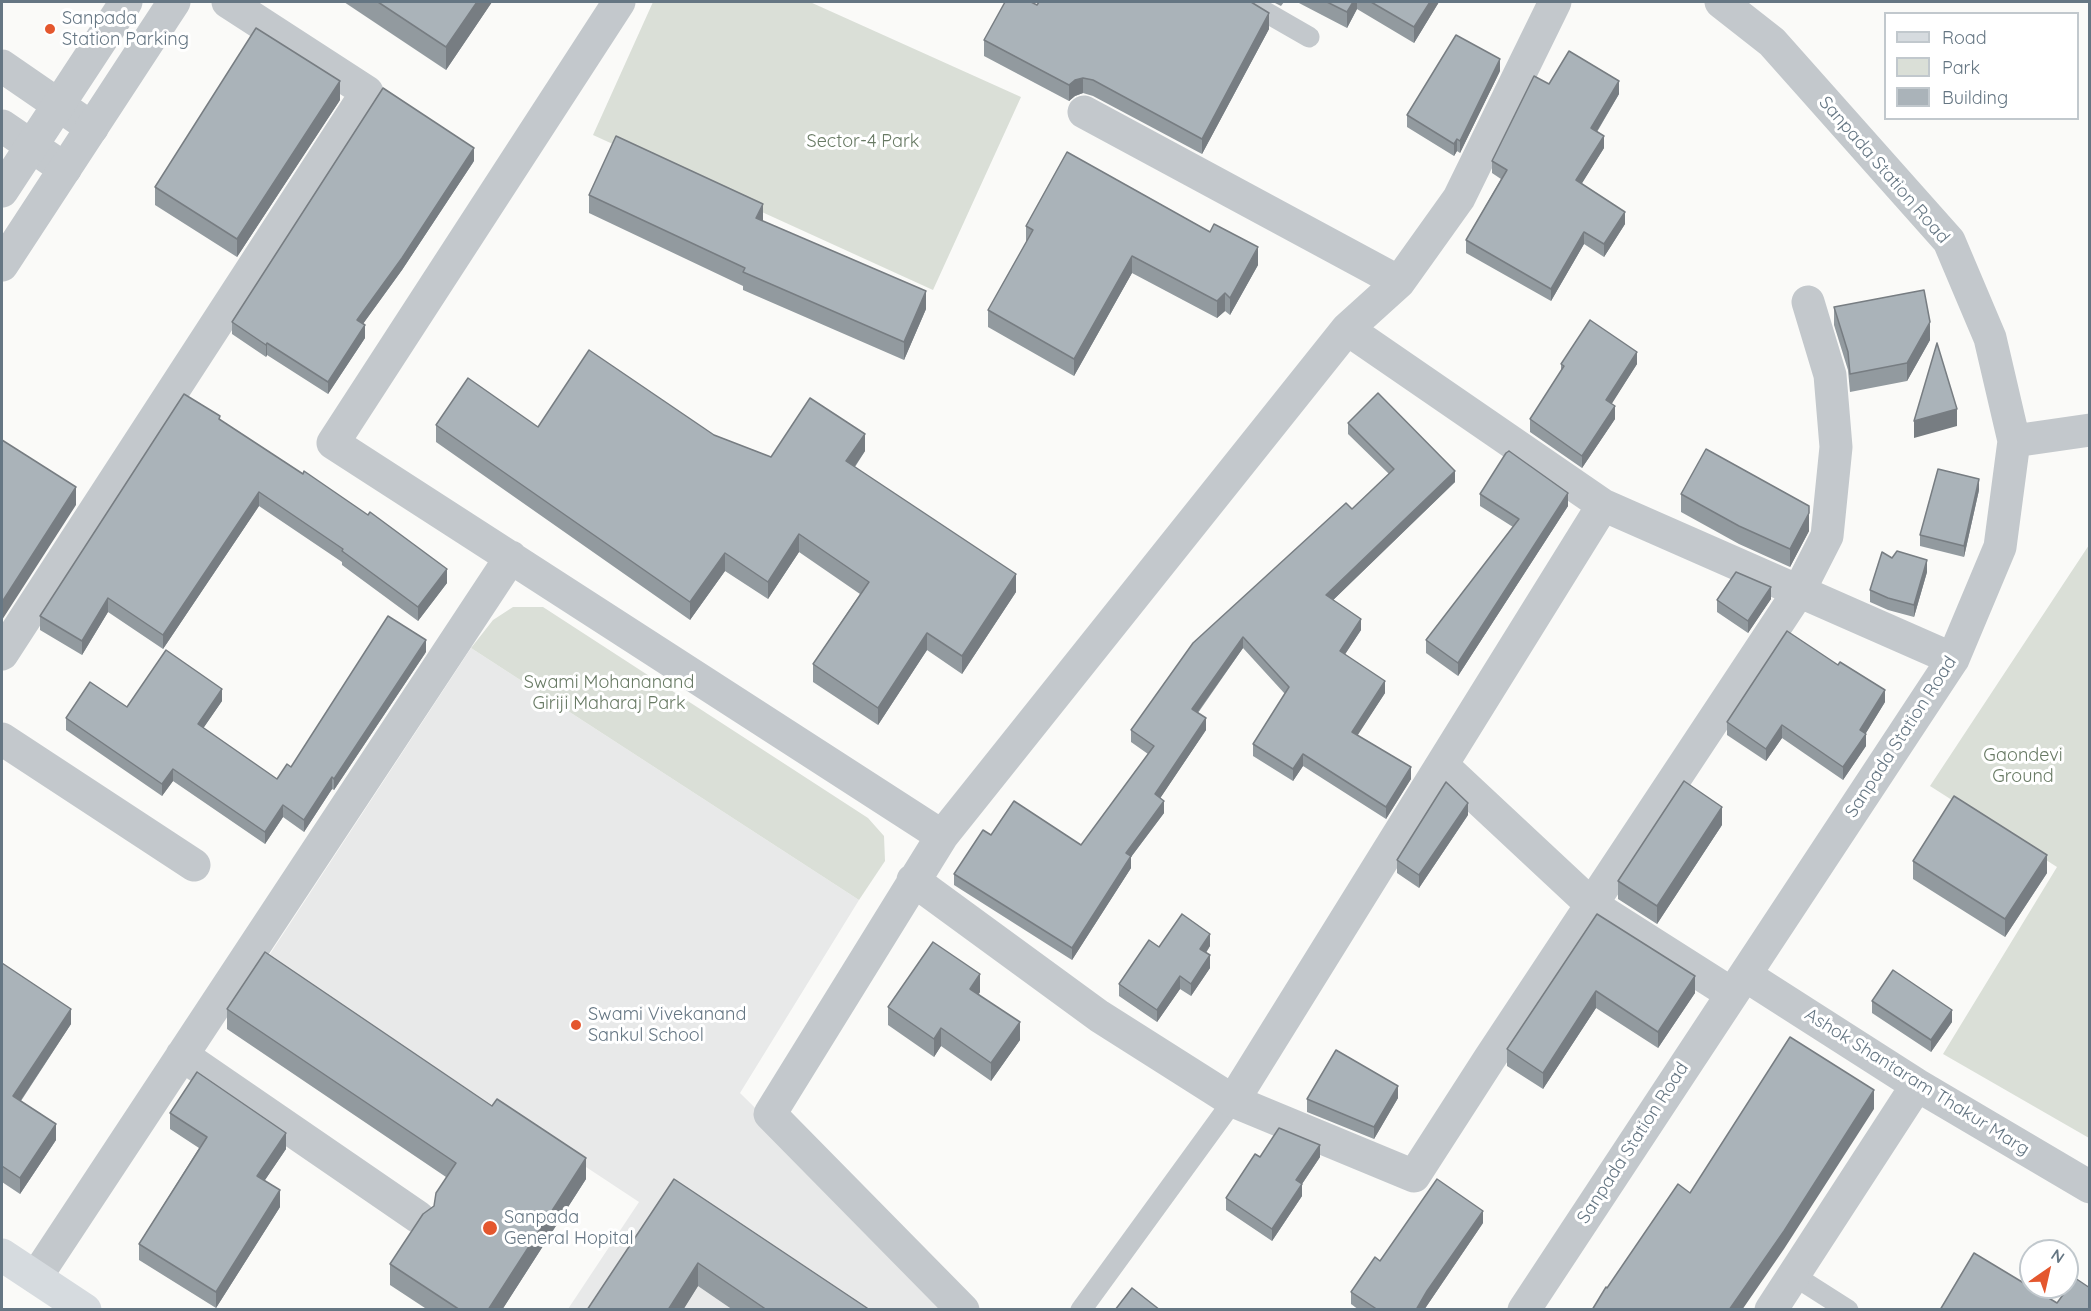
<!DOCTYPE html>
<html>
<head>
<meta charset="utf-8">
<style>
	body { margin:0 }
	#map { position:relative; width:2091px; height:1311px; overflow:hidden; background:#fafaf8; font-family:Quicksand,sans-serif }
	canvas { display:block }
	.frame { position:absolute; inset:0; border:3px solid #657683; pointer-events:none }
	.legend { position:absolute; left:1884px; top:12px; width:195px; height:108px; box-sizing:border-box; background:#fff; border:2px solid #c1c8cd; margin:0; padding:8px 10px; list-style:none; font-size:18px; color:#657683 }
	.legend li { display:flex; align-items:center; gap:12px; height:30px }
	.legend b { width:30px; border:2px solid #c1c8cd }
	.north { position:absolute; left:2019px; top:1239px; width:60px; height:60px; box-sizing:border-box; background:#fff; border:2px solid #c1c8cd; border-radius:50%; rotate:34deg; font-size:16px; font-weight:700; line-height:24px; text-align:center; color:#657683 }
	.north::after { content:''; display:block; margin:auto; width:21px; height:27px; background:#e4572e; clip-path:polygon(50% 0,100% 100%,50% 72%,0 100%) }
</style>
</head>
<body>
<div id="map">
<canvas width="2091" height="1311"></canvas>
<div class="frame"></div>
<ul class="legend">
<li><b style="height:8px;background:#d6dbdf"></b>Road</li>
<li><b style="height:16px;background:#dadfd7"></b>Park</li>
<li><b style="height:16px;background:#aab3b9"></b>Building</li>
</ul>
<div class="north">N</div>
</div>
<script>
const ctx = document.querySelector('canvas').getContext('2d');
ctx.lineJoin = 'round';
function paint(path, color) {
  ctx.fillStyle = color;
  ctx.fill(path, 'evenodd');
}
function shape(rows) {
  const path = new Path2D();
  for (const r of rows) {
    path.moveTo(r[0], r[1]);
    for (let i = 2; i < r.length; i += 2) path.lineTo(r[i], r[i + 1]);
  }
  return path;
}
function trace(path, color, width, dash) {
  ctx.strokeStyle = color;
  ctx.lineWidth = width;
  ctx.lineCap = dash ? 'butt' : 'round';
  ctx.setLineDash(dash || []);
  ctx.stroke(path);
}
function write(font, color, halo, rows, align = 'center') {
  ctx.font = font + ' Quicksand,sans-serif';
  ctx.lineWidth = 6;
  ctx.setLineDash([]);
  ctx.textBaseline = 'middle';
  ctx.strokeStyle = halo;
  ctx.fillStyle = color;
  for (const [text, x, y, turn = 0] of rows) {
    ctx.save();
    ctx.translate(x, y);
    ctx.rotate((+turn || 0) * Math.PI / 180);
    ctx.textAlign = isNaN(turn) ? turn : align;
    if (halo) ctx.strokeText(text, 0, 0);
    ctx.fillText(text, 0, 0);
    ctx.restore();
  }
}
const built = shape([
	[471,648,859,900,740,1093,959,1309,568,1309,639,1202,268,957]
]);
const green = shape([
	[653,2,810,2,1021,97,933,290,593,135],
	[2089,545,2089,1138,1943,1054,2057,867,1930,786],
	[513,607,543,607,868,818,884,836,885,861,859,900,471,648,493,620]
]);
const service = shape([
	[1248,2,1309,37],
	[1793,1275,1848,1310],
	[1081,1310,1233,1101]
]);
const minor = shape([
	[619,2,333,443,942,836],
	[2,66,92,128],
	[1084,112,1399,282],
	[2,126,65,169],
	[1347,329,1603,505,1953,659],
	[2014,441,2090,430],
	[2,654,367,92,228,2],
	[2,739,194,865],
	[1442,765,1592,905,1732,994],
	[913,880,1099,1016,1233,1101,1414,1176,1490,1058,1799,591,1827,536,1836,447,1830,375,1808,302],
	[1745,975,1917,1085,2090,1187],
	[182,1055,418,1217],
	[1233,1101,1603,505],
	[36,1277,511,557],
	[963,1310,770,1114,942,836,1347,329,1399,282,1459,198,1555,2],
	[1524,1310,1953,659,2000,547,2014,441,1990,338,1949,241,1772,42,1721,2],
	[1771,1310,1917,1085]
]);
const tertiary = shape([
	[2,191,126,2],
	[2,265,174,2]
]);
const secondary = shape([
	[2,1255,85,1310]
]);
const wall = shape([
	[344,2,492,2,446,70],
	[1273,2,1284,2,1281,6],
	[1297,2,1439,2,1414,43,1357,9,1347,28],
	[1037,5,1269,29,1202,154,1093,96,1083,93,1075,96,1069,101,984,56,984,40],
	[1500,71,1460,153,1457,151,1454,156,1407,127,1407,115],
	[1549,84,1619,94,1597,132,1604,148,1581,184,1625,224,1604,257,1584,244,1551,301,1466,253,1466,240,1501,179,1492,173,1492,161],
	[340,100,237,257,155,205,155,187],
	[474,161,402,270,363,324,365,338,328,394,267,355,266,357,232,334,232,322],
	[589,195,763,221,926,309,904,360,743,290,743,286,589,213],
	[1026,226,1258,265,1230,315,1225,311,1217,318,1132,273,1074,376,988,327,988,310,1026,243],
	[1834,307,1930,340,1907,381,1850,392,1848,370,1834,325],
	[1561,364,1637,364,1611,404,1615,419,1582,468,1530,432,1530,419,1561,372],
	[220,420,447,583,418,621,342,565,342,562,259,506,163,649,108,612,82,655,40,630,40,616],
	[1348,423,1455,482,1333,600,1361,630,1345,654,1385,693,1357,735,1411,779,1386,819,1303,766,1293,781,1253,756,1253,744,1285,694,1243,648,1198,713,1206,730,1160,798,1164,813,1131,857,1131,868,1072,960,954,885,954,874,991,835,1081,845,1148,754,1131,742,1131,730,1389,474,1348,434],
	[436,425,538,427,714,435,771,457,865,451,855,467,1016,592,962,674,927,650,878,725,813,682,813,664,860,594,799,552,768,599,725,571,690,620,436,442],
	[1979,490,1964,557,1920,546,1920,535],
	[1480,494,1568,506,1458,676,1426,653,1426,640,1513,527,1480,506],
	[1681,494,1809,525,1809,531,1790,567,1739,544,1681,512],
	[1892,558,1927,572,1914,617,1888,610,1870,602,1870,590],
	[1771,599,1748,633,1717,612,1717,600],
	[426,652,334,790,332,789,304,832,283,817,265,844,173,781,162,796,66,730,66,718,127,707,222,701,203,728,277,779],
	[1885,702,1866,733,1866,746,1843,780,1782,738,1766,761,1727,735,1727,722],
	[1468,815,1419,888,1397,873,1397,860],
	[1722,825,1657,924,1618,899,1618,881],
	[1913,861,2047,873,2005,937,1913,879],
	[1597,914,1695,993,1658,1048,1596,1008,1543,1089,1507,1066,1507,1049],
	[1210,946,1206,953,1210,968,1191,996,1180,989,1157,1022,1119,996,1119,984,1159,947],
	[2,963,71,1024,21,1101,56,1140,20,1194,2,1182],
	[980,992,979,994,1020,1040,991,1081,941,1046,934,1057,888,1025,888,1007],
	[1872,1001,1952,1022,1931,1052,1872,1013],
	[227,1009,586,1179,502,1310,428,1310,390,1285,390,1264,434,1206,446,1177,227,1029],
	[1398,1098,1374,1139,1307,1112,1307,1099],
	[170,1113,286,1149,264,1181,280,1207,216,1308,139,1260,139,1244,199,1148,170,1129],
	[1260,1157,1320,1157,1302,1184,1302,1196,1272,1241,1226,1210,1226,1198],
	[674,1179,870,1310,733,1310,698,1286,683,1310,587,1310],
	[1483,1223,1424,1310,1359,1310,1351,1304,1351,1292,1380,1261]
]);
const shadedWall = shape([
	[477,2,492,2,446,70,446,47],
	[1353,2,1357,2,1357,9,1347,28,1347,12],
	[1430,2,1439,2,1414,43,1414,27],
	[1269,13,1269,29,1202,154,1202,139],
	[1500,59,1500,71,1460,153,1460,141],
	[1083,78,1083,93,1075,96,1069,101,1069,85,1075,80],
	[340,81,340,100,237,257,237,239],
	[1619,81,1619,94,1591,141,1591,128],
	[1604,136,1604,148,1576,193,1576,180],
	[1457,139,1457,151,1454,156,1454,144],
	[474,148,474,161,402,270,357,332,357,320],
	[763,204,763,222,756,218],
	[1625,212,1625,224,1604,257,1604,244],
	[1584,232,1584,244,1551,301,1551,289],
	[1258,247,1258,265,1230,315,1230,298],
	[1132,256,1132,273,1074,376,1074,359],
	[926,291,926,309,904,360,904,342],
	[1225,293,1225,311,1217,318,1217,301],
	[1930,322,1930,340,1907,381,1907,363],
	[365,325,365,338,328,394,328,382],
	[267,343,267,355,266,357,266,345],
	[1637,352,1637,364,1606,413,1606,400],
	[1615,406,1615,419,1582,468,1582,456],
	[1957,409,1957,426,1914,438,1914,421],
	[865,434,865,451,846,479,846,461],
	[1455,471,1455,482,1326,607,1326,595],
	[1979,479,1979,490,1964,557,1964,546],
	[76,487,76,505,2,620,2,602],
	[259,492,259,506,163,649,163,635],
	[1568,493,1568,506,1458,676,1458,663],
	[1809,506,1809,531,1790,567,1790,549],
	[799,534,799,552,768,599,768,582],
	[725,553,725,571,690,620,690,602],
	[1927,560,1927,572,1914,617,1914,605],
	[447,569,447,583,418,621,418,607],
	[1016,574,1016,592,962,674,962,656],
	[1771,587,1771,599,1748,633,1748,621],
	[108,598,108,612,82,655,82,641],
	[1361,619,1361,630,1340,662,1340,651],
	[927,633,927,650,878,725,878,708],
	[1243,637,1243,648,1192,720,1192,709],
	[426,640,426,652,334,790,334,779],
	[1385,681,1385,693,1352,744,1352,732],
	[222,689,222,701,198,736,198,724],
	[1885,690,1885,702,1861,741,1866,734,1866,746,1843,780,1843,767,1860,730],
	[1206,718,1206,730,1155,806,1155,794],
	[1782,725,1782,738,1766,761,1766,749],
	[1303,754,1303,766,1293,781,1293,769],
	[1411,767,1411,779,1386,819,1386,807],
	[173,769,173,781,162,796,162,784],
	[332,777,332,789,304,832,304,820],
	[1164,801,1164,813,1131,857,1131,868,1072,960,1072,948,1126,853],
	[1468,803,1468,815,1419,888,1419,875],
	[283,805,283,817,265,844,265,832],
	[1722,807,1722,825,1657,924,1657,906],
	[2047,855,2047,873,2005,937,2005,919],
	[1210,934,1210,946,1200,961,1200,949],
	[1210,955,1210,968,1191,996,1191,984],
	[980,974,980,992,970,1007,970,989],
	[1180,976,1180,989,1157,1022,1157,1010],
	[1695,976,1695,993,1658,1048,1658,1032],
	[1596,991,1596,1008,1543,1089,1543,1073],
	[71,1009,71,1024,13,1112,13,1096],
	[1952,1010,1952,1022,1931,1052,1931,1040],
	[1020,1022,1020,1040,991,1081,991,1063],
	[941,1028,941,1046,934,1057,934,1039],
	[1398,1086,1398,1098,1374,1139,1374,1127],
	[1874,1090,1874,1109,1784,1249,1742,1310,1729,1310],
	[56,1124,56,1140,20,1194,20,1178],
	[286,1133,286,1149,257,1192,257,1176],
	[1320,1145,1320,1157,1302,1184,1302,1196,1272,1241,1272,1229,1296,1180],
	[586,1158,586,1179,502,1310,488,1310],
	[280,1190,280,1207,216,1308,216,1292],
	[1483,1211,1483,1223,1424,1310,1416,1310,1427,1291],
	[698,1263,698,1286,683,1310,668,1310]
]);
const building = shape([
	[378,2,477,2,446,47,378,2],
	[1005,2,1031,2,1037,5,1039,2,1251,2,1269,13,1202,139,1093,80,1083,78,1075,80,1069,85,984,40,1005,2],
	[1327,2,1353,2,1347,12,1327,2],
	[1371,2,1430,2,1414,27,1371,2],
	[256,28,340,81,237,239,155,187,256,28],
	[1456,35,1500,59,1460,141,1457,139,1454,144,1407,115,1456,35],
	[1569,51,1619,81,1591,128,1604,136,1576,180,1625,212,1604,244,1584,232,1551,289,1466,240,1507,170,1492,161,1534,76,1549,84,1569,51],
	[383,88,474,148,402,258,357,320,365,325,328,382,267,343,266,345,232,322,383,88],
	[616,136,763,204,756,218,926,291,904,342,743,272,745,268,589,195,616,136],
	[1067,152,1210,232,1214,224,1258,247,1230,298,1225,293,1217,301,1132,256,1074,359,988,310,1033,230,1026,226,1067,152],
	[1924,290,1930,322,1907,363,1850,374,1848,352,1834,307,1924,290],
	[1590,320,1637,352,1606,400,1615,406,1582,456,1530,419,1564,366,1561,364,1590,320],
	[1937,343,1957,409,1914,421,1937,343],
	[589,350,714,435,771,457,810,398,865,434,846,461,1016,574,962,656,927,633,878,708,813,664,869,582,799,534,768,582,725,553,690,602,436,425,468,378,538,427,589,350],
	[1378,393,1455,471,1326,595,1361,619,1340,651,1385,681,1352,732,1411,767,1386,807,1303,754,1293,769,1253,744,1289,687,1243,637,1192,709,1206,718,1155,794,1164,801,1126,853,1131,856,1072,948,954,874,983,830,991,835,1014,801,1081,845,1154,746,1131,730,1193,643,1346,503,1352,509,1394,469,1348,423,1378,393],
	[184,394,220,416,219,419,303,474,304,471,368,515,370,512,447,569,418,607,342,551,343,549,259,492,163,635,108,598,82,641,40,616,184,394],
	[2,440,76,487,2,602,2,440],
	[1706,449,1809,506,1809,513,1790,549,1739,526,1681,494,1706,449],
	[1509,451,1568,493,1458,663,1426,640,1519,519,1480,494,1506,453,1509,451],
	[1938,469,1979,479,1964,546,1920,535,1938,469],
	[1897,551,1927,560,1914,605,1888,598,1870,590,1882,552,1892,558,1897,551],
	[1736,572,1771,587,1748,621,1717,600,1736,572],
	[388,616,426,640,334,779,332,777,304,820,283,805,265,832,173,769,162,784,66,718,90,682,127,707,166,650,222,689,198,724,277,779,287,764,291,767,388,616],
	[1787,631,1838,665,1840,662,1885,690,1860,730,1866,734,1843,767,1782,725,1766,749,1727,722,1787,631],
	[1684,781,1722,807,1657,906,1618,881,1684,781],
	[1446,782,1468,803,1419,875,1397,860,1446,782],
	[1954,796,2047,855,2005,919,1913,861,1954,796],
	[1182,914,1210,934,1200,949,1210,955,1191,984,1180,976,1157,1010,1119,984,1149,940,1159,947,1182,914],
	[1597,914,1695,976,1658,1032,1596,991,1543,1073,1507,1049,1597,914],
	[933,942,980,974,970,989,1020,1022,991,1063,941,1028,934,1039,888,1007,933,942],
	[265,952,492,1106,497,1099,586,1158,488,1310,460,1310,390,1264,423,1214,434,1206,436,1193,456,1163,227,1009,265,952],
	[2,963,71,1009,13,1096,56,1124,20,1178,2,1166,2,963],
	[1893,970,1952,1010,1931,1040,1872,1001,1893,970],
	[1790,1037,1874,1090,1784,1231,1729,1310,1592,1310,1606,1287,1607,1288,1678,1184,1690,1193,1790,1037],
	[1336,1050,1398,1086,1374,1127,1307,1099,1336,1050],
	[197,1072,286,1133,257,1176,280,1190,216,1292,139,1244,207,1137,170,1113,197,1072],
	[1279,1128,1320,1145,1296,1180,1302,1184,1272,1229,1226,1198,1255,1154,1260,1157,1279,1128],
	[674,1179,870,1310,767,1310,698,1263,668,1310,587,1310,674,1179],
	[1437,1179,1483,1211,1427,1291,1416,1310,1378,1310,1351,1292,1375,1257,1380,1261,1437,1179],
	[1974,1253,2057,1303,2075,1278,2090,1288,2090,1310,1940,1310,1974,1253],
	[1132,1288,1160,1310,1115,1310,1132,1288]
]);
const markers = [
	[50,29,6,"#e4572e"],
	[576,1025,6,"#e4572e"],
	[490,1228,8,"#e4572e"]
];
const poiNames = [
	["Sanpada",62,19],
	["Station Parking",62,40],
	["Swami Vivekanand",588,1015],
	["Sankul School",588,1036],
	["Sanpada",504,1218],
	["General Hopital",504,1239]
];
const parkNames = [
	["Sector-4 Park",863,142],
	["Swami Mohananand",609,683],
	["Giriji Maharaj Park",609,704],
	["Gaondevi",2023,756],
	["Ground",2023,777]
];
const streetNames = [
	["Sanpada Station Road",1884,170,49],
	["Sanpada Station Road",1901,737,-57],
	["Ashok Shantaram Thakur Marg",1917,1082,32],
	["Sanpada Station Road",1633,1143,-57]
];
paint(built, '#e8e9e9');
paint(green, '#dadfd7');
trace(service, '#c3c8cc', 21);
trace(minor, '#c3c8cc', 33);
trace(tertiary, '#c3c8cc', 33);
trace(secondary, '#d6dbdf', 33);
paint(wall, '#929a9f');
paint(shadedWall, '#777d82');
paint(building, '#aab3b9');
trace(building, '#777d82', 1.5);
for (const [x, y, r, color] of markers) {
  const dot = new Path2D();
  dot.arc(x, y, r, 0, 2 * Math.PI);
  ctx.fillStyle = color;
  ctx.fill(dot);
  trace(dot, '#fff', 2);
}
write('18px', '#657683', '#fff', poiNames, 'left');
write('18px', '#687a64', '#fff', parkNames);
write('18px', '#657683', '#fff', streetNames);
</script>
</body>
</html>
